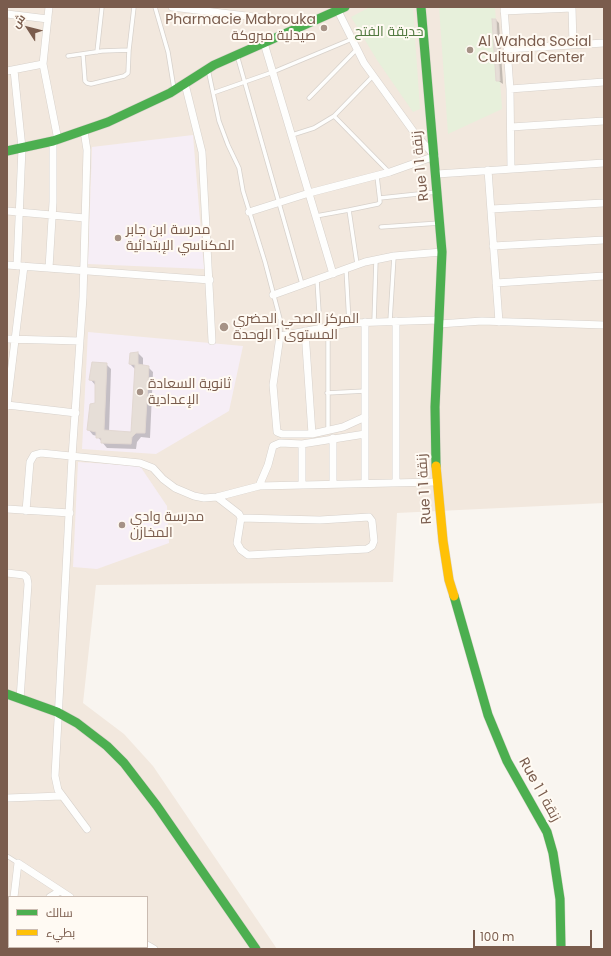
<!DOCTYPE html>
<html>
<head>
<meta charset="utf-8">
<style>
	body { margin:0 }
	#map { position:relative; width:611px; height:956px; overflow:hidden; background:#f9f5f0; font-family:Poppins,Cairo,sans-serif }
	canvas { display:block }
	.frame { position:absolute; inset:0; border:8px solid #7a5c4d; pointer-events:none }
	.legend { position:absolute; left:8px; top:896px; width:140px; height:52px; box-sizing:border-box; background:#fffaf3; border:1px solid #cabbb1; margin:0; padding:5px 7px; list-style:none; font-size:12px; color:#7a5c4d }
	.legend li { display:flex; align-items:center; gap:8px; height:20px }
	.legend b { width:20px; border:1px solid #cabbb1 }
	.north { position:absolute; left:8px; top:8px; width:40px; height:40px; -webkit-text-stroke:3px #fffaf3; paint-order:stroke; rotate:306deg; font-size:11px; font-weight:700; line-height:16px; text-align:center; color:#7a5c4d }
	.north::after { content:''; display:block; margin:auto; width:14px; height:18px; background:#7a5c4d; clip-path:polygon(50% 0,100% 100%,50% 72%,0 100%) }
	.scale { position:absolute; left:473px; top:930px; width:119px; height:18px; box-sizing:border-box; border:2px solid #7a5c4d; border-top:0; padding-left:5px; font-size:12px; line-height:14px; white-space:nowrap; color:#7a5c4d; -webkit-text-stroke:3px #fffaf3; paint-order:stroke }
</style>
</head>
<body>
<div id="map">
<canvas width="611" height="956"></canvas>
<div class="frame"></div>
<ul class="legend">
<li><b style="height:5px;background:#4caf50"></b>سالك</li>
<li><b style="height:5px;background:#ffc107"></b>بطيء</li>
</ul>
<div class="north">ش</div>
<div class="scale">100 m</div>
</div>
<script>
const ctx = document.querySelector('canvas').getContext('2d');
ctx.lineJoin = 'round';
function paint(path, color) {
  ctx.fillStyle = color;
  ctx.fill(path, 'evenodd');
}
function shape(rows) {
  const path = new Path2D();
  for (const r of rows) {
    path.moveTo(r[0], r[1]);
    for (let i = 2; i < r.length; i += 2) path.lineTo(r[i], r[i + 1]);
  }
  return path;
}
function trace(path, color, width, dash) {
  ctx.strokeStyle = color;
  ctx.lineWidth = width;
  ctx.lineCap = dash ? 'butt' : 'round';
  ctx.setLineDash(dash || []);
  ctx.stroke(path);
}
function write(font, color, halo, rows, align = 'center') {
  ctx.font = font + ' Poppins,Cairo,sans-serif';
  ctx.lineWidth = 4;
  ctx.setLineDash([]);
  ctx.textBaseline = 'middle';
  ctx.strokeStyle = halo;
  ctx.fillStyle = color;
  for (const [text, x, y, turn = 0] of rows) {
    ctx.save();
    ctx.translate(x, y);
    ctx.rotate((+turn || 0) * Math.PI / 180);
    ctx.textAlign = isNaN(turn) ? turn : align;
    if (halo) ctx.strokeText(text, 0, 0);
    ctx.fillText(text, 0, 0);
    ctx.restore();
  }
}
const residential = shape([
	[7,7,604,7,604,503,397,513,393,582,96,585,83,703,124,734,153,766,277,949,7,949],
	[9,897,147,897,147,947,9,947]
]);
const education = shape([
	[193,135,204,269,88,264,92,147],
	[88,332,243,346,229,411,156,454,82,449],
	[78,462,140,466,167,506,169,543,97,569,73,567]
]);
const green = shape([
	[370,7,413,7,420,109,413,112,377,60,351,17],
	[439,7,495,7,502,109,448,134]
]);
const shadow = shape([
	[496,20,499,23,503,84,497,80],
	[138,353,143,358,143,366,148,367,153,372,150,438,141,437,137,442,136,449,107,448,97,436,93,435,88,429,96,403,96,386,91,380,106,364,111,369,109,432,132,433,136,370,130,364]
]);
const building = shape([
	[492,19,496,19,500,81,496,81,492,19],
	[138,352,138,364,149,366,145,433,136,433,132,437,131,444,101,443,101,438,96,438,96,432,87,430,90,404,95,403,95,381,89,380,92,362,107,363,104,430,131,432,135,365,129,364,130,353,138,352]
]);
const lane = shape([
	[155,7,168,52,174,89],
	[97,52,102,7],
	[83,54,85,81,87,83,91,84,124,76,128,73,129,50,134,7],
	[237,55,302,284],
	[68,56,102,51,129,50],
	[208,69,219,121,228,145,239,168,243,191,265,262,280,319,280,336],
	[213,93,273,72,352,39],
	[309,98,357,49],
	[334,116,389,172],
	[292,135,314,128,334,116,373,76],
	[380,198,437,192],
	[316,216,349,210],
	[381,227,440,223],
	[357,264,349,210,378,204,380,202,377,176],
	[346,268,349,323],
	[317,280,320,328],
	[390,321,394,256],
	[374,322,376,260],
	[327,393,365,391],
	[328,430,328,328],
	[7,856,18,863]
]);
const street = shape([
	[49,7,43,64,58,140],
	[172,7,279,20,302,19,308,24],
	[504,7,510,89,511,169],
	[572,7,573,45],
	[504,11,572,8],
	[7,14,48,19],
	[264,43,333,274],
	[507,49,604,43],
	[14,70,22,148,17,266],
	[7,71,43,64],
	[185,84,202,152,212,341],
	[510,89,604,82],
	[511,127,604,121],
	[84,131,87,150,83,297,72,457,55,776,58,790,87,829],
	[488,170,499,322],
	[437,174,604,163],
	[491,209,604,203],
	[7,211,85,218],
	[249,212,309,193,390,172,435,156,416,135,364,63,338,11],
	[493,246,604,240],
	[7,265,210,280],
	[49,268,53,202,53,141],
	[496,283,604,276],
	[273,295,365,262,394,256,442,252],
	[396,321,396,482],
	[439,324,482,321,604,325],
	[305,331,312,434],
	[7,339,80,341],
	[7,405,76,413],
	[7,406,24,266],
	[365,417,343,427,312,434,282,434,277,432,273,385,280,336,349,323,439,320],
	[365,483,365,322],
	[333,484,333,438],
	[302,485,302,444],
	[259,486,268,465,273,446,280,443,302,444,365,434],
	[217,497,239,514,241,518,237,543,241,550,248,555,367,549,372,546,374,541,372,521,369,517,320,520,241,518],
	[7,509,70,513],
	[26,511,30,462,34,455,41,453,140,463,153,468,163,479,175,488,194,496,204,498,217,497,259,486,436,482],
	[7,573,24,575,27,578,28,584,20,699],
	[7,798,62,796],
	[14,897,18,863,70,897],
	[50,897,60,891],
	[147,945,154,949],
	[7,946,9,936],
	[36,947,39,949]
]);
const fast = shape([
	[421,7,442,252,435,407,436,466],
	[7,151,53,141,108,122,170,93,214,65,345,7],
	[454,596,488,715,507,761,547,832,553,853,560,899,561,949],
	[7,694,57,712,77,723,107,746,124,763,157,806,256,949]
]);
const slow = shape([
	[436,466,443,541,449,580,454,596]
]);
const markers = [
	[324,28,4,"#a69286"],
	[470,50,4,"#a69286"],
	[118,238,4,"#a69286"],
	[224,327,5,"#a69286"],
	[140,392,4,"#a69286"],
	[122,525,4,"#a69286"]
];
const poiNames = [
	["Pharmacie Mabrouka",316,20,"right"],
	["صيدلية مبروكة",316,36,"right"],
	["Al Wahda Social",478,42],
	["Cultural Center",478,58],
	["مدرسة ابن جابر",126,230],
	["المكناسي الإبتدائية",126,246],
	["المركز الصحي الحضري",233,319],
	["المستوى 1 الوحدة",233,335],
	["ثانوية السعادة",148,384],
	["الإعدادية",148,400],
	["مدرسة وادي",130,517],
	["المخازن",130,533]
];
const parkNames = [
	["حديقة الفتح",389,32]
];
const streetNames = [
	["Rue 1 زنقة 1",421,166,-96],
	["Rue 1 زنقة 1",425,489,-94],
	["Rue 1 زنقة 1",539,790,61]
];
paint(residential, '#f2e8de');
paint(education, '#f6eef6');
paint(green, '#e7f0db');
paint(shadow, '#0003');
paint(building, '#e6ded7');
trace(building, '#e2d8d2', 1);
trace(lane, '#d7d1cb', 5);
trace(street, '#d7d1cb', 8);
trace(fast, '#d9d2cb', 10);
trace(slow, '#d9d2cb', 10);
trace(lane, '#fefefd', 3.5);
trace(street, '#fefefd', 7);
trace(fast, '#4caf50', 9);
trace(slow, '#ffc107', 9);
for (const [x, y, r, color] of markers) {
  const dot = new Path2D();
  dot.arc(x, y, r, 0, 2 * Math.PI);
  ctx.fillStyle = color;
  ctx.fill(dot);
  trace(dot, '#fffaf3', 1.5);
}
write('14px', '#7a5c4d', '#fffaf3', poiNames, 'left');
write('14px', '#537a41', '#fffaf3', parkNames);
write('14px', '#7a5c4d', '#fffaf3', streetNames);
</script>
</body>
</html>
